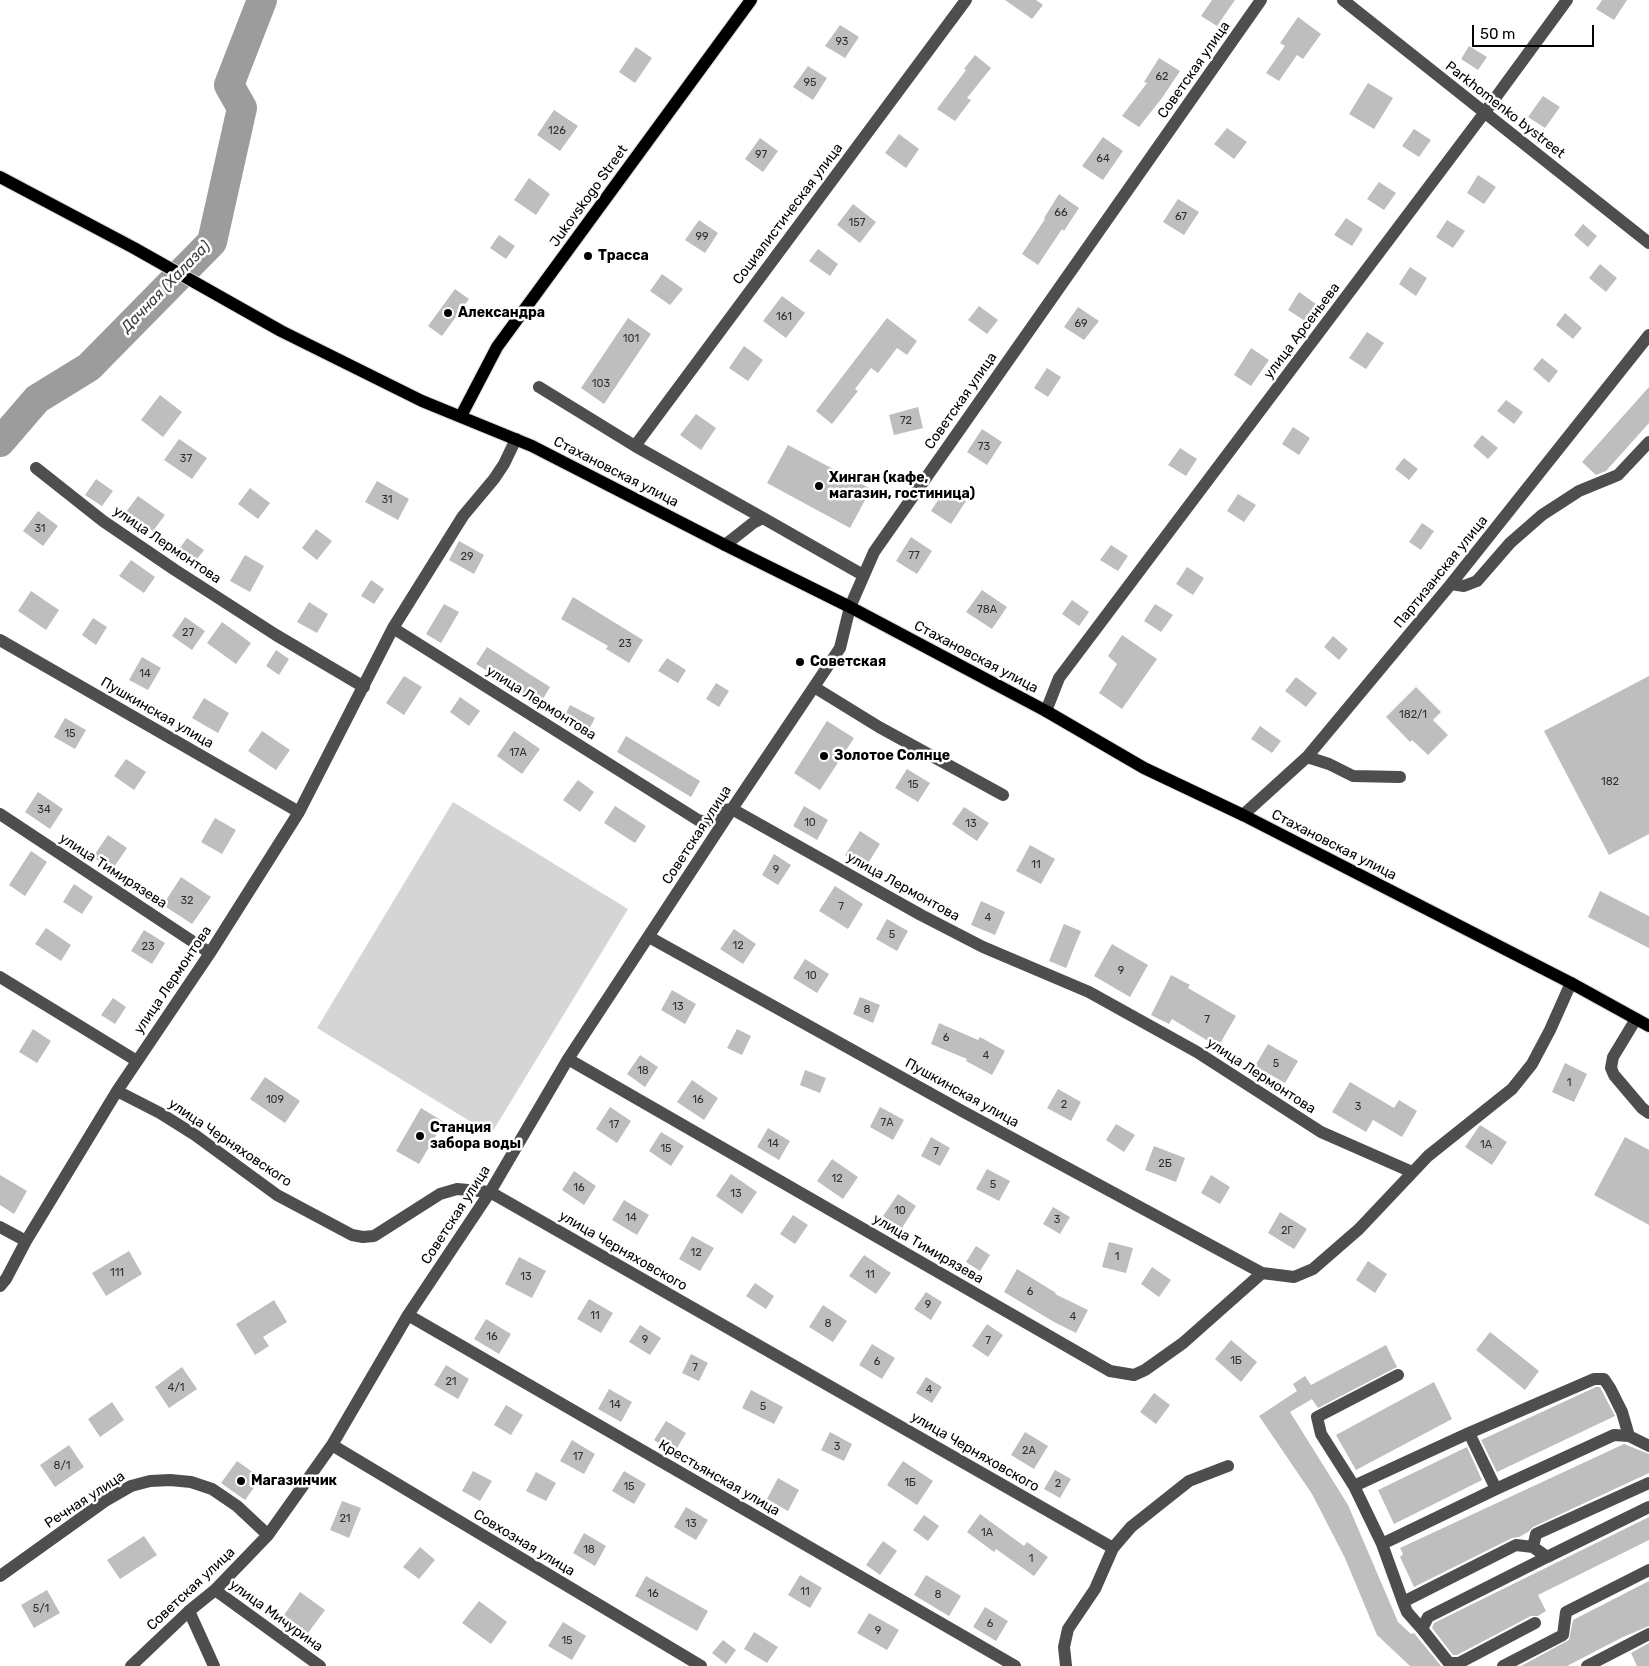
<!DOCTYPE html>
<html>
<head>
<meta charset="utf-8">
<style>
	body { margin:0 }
	#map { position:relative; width:1649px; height:1666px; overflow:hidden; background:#fff; font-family:Rubik,sans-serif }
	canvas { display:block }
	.scale { position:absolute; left:1472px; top:25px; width:122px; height:22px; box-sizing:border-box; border:2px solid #000; border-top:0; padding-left:6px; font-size:15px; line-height:18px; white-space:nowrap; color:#000; -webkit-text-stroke:4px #fff; paint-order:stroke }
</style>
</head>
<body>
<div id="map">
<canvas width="1649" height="1666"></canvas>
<div class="scale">50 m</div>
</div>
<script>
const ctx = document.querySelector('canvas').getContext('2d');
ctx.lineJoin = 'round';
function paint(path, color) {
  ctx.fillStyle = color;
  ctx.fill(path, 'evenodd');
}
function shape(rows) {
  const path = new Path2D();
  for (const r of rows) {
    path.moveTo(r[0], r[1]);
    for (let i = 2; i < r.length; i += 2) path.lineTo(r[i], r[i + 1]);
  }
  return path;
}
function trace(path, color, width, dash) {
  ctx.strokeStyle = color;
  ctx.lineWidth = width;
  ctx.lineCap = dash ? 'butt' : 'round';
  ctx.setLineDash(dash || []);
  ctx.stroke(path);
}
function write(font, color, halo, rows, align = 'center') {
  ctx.font = font + ' Rubik,sans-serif';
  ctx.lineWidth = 5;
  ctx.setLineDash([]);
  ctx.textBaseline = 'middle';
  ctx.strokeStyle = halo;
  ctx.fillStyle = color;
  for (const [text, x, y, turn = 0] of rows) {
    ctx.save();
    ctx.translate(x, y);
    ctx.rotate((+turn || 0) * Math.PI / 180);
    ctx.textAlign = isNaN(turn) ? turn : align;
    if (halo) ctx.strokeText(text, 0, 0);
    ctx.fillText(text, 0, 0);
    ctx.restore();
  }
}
const green = shape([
	[453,802,628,909,491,1134,317,1028]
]);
const river = shape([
	[0,442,37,399,89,367,212,242,242,108,229,85,262,0]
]);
const building = shape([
	[1005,0,1036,0,1043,5,1032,19],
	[1212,0,1235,0,1217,26,1201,16],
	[1602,0,1627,0,1614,20,1596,9],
	[1298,17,1321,34,1303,59,1297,55,1279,81,1266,73,1285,46,1280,43],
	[840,25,859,37,845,58,825,46],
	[1469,46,1487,57,1478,70,1461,59],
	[636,47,652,58,635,83,619,72],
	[975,55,991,68,967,98,971,100,955,121,937,109,966,70,964,69],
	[1159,58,1180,71,1162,98,1139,127,1122,116,1147,83,1144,82],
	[808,66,827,78,813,100,793,87],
	[1368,83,1393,98,1374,129,1349,114],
	[1543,96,1560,107,1545,128,1528,117],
	[554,110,578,126,560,151,537,135],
	[1227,128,1247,142,1234,159,1214,144],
	[1414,129,1431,140,1419,157,1402,146],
	[899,134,919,149,906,168,885,153],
	[1103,137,1123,151,1103,180,1082,166],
	[760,138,778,151,763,172,745,159],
	[1478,175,1496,187,1484,204,1467,193],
	[529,178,550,194,536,215,514,200],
	[1379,182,1396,193,1384,210,1367,199],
	[1059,194,1079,208,1064,231,1062,229,1038,265,1022,254,1045,219,1044,218],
	[1178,199,1199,212,1184,235,1163,222],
	[853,204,876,222,860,243,837,225],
	[1346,218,1363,229,1352,246,1334,235],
	[699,220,718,233,705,253,685,240],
	[1447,220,1465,231,1453,248,1436,237],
	[1583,224,1597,236,1588,247,1574,235],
	[499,235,515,246,506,259,490,248],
	[818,249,838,264,830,276,809,261],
	[1600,264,1617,278,1606,292,1589,278],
	[1410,267,1427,278,1416,296,1399,284],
	[662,274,683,289,670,305,650,291],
	[455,289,469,299,442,336,428,326],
	[1299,292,1316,304,1305,321,1288,310],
	[782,296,805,313,786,338,763,321],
	[979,306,998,320,987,334,968,320],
	[1078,307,1099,321,1084,340,1064,327],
	[1565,313,1582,328,1573,339,1556,325],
	[628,318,651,334,604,404,581,388],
	[887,318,917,341,907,355,897,348,878,373,871,368,855,389,858,391,832,424,816,411],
	[1367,332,1384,343,1366,369,1349,358],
	[744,346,763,360,748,381,729,368],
	[1251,348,1269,360,1251,386,1234,375],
	[1542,358,1558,371,1549,383,1533,369],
	[1047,368,1061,377,1048,397,1034,388],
	[1649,387,1649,423,1606,471,1596,475,1582,462],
	[160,395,182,412,163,437,141,420],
	[1506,400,1523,412,1514,424,1497,411],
	[918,407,923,428,894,435,889,415],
	[696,414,716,428,701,450,680,435],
	[1293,427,1310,438,1299,455,1282,444],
	[982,429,1002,442,987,465,967,452],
	[1482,435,1498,448,1488,459,1473,446],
	[179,439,207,458,192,479,164,460],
	[788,445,871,489,850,528,767,483],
	[1180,448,1197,459,1186,476,1168,465],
	[1404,458,1418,469,1409,480,1395,469],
	[96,479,113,491,102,506,85,495],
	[377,481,409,499,398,520,365,502],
	[250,488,270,503,258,519,238,504],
	[946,488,966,501,951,524,931,511],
	[1238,494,1256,505,1244,522,1227,511],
	[138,496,165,515,153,531,126,512],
	[38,511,58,526,43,546,23,531],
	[1422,523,1434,531,1421,550,1409,542],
	[316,529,332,541,317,560,302,548],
	[911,537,932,551,917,574,896,561],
	[187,538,204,550,194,563,178,551],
	[459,541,484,555,474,574,449,560],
	[1111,545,1128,556,1118,571,1100,560],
	[245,555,264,566,250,592,230,581],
	[131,560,155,577,144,593,119,576],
	[1187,567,1204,578,1193,595,1176,584],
	[371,580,384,589,374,604,361,596],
	[982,590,1007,607,992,629,966,612],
	[31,591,59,610,46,630,18,611],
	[573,597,643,640,629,663,606,649,608,646,561,619],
	[1072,600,1089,612,1079,626,1062,614],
	[309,602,328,614,317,633,297,622],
	[444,604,459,612,441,643,426,634],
	[1155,604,1173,615,1161,632,1144,621],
	[185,617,205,631,192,650,172,636],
	[93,618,107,627,96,645,82,635],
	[222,622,251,643,236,664,207,643],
	[1122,635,1157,659,1122,709,1099,693,1117,664,1108,656],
	[1333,636,1348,649,1339,660,1324,647],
	[487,647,550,687,540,704,476,664],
	[276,650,289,659,279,675,266,666],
	[142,657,161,668,148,690,129,680],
	[667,658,686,670,678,683,658,671],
	[404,676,422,687,404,715,386,703],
	[1649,676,1649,834,1609,855,1544,731],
	[1296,677,1317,693,1306,707,1285,691],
	[716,683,729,691,719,707,706,699],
	[1416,687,1441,712,1433,720,1448,735,1428,755,1412,740,1410,742,1386,717],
	[460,697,480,711,469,726,450,712],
	[204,698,229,713,218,733,192,718],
	[570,705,595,718,588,731,563,719],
	[65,718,86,730,75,749,54,737],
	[827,721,854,738,820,790,794,773],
	[1260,726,1281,741,1272,753,1251,739],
	[262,731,290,750,276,770,248,751],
	[514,731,540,749,522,774,497,756],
	[626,736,700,781,691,797,617,752],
	[126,759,146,772,134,790,114,776],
	[907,769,930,783,918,802,895,788],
	[578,780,594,792,580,812,563,800],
	[38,792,63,809,50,829,25,812],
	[615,806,646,826,635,843,604,823],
	[804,806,828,820,817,840,793,826],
	[964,807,989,823,977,841,952,824],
	[215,818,236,830,222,854,201,842],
	[860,831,880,844,865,868,845,855],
	[108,835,127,848,112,870,93,857],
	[1030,845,1055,859,1041,884,1016,871],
	[31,851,47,862,25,896,9,885],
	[774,854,791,865,778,885,762,875],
	[181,877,211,897,192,924,163,905],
	[74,884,93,897,82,914,63,902],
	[835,886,863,904,848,929,819,911],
	[1600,891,1649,916,1649,948,1588,917],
	[981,901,1005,912,995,935,971,925],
	[887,919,908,931,897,951,876,939],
	[1064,924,1081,931,1066,968,1049,961],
	[46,928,71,945,61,961,35,944],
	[734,929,756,944,743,964,720,949],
	[144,930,165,943,152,964,131,951],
	[1112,944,1148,965,1130,997,1094,976],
	[805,959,829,974,817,993,793,978],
	[1171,975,1190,985,1188,988,1236,1016,1218,1047,1172,1019,1169,1024,1151,1015],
	[672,990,696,1004,685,1024,661,1010],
	[860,997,880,1005,873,1023,853,1014],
	[113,998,126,1007,115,1024,101,1015],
	[939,1023,978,1040,980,1037,1005,1051,992,1075,966,1061,967,1059,931,1044],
	[33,1029,51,1041,37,1063,19,1052],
	[737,1029,751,1036,742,1055,727,1048],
	[1268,1044,1298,1061,1285,1083,1255,1066],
	[640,1055,658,1067,645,1087,627,1074],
	[1565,1063,1587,1074,1574,1102,1552,1092],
	[805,1070,826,1078,820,1093,800,1085],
	[265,1077,300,1101,285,1123,250,1099],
	[692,1080,718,1098,704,1120,677,1102],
	[1350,1082,1394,1108,1399,1100,1417,1111,1402,1137,1373,1120,1366,1132,1332,1112],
	[1058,1089,1081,1102,1071,1121,1047,1108],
	[610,1107,631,1121,617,1143,596,1129],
	[880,1107,904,1120,893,1140,870,1127],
	[421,1108,444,1122,419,1164,396,1151],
	[1116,1124,1135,1135,1124,1152,1106,1140],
	[1480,1125,1507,1142,1492,1165,1465,1147],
	[768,1128,790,1141,779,1160,757,1147],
	[661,1132,684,1146,671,1166,649,1151],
	[931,1137,950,1148,940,1166,921,1156],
	[1625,1137,1649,1150,1649,1225,1594,1195],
	[1154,1146,1185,1158,1176,1182,1145,1170],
	[832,1159,858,1177,843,1199,817,1181],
	[987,1169,1010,1181,999,1201,976,1189],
	[574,1171,596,1186,584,1205,562,1190],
	[731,1174,757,1192,742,1214,716,1196],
	[0,1175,27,1191,14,1214,0,1205],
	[1211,1175,1230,1187,1220,1204,1201,1193],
	[898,1194,916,1206,902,1228,883,1216],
	[624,1200,649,1215,637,1235,612,1220],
	[1053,1207,1070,1217,1060,1234,1043,1224],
	[1280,1212,1307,1229,1294,1249,1268,1233],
	[793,1215,808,1225,795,1244,780,1234],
	[692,1236,714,1248,700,1271,679,1259],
	[1109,1242,1133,1248,1126,1273,1102,1267],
	[976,1246,990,1255,980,1271,966,1262],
	[129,1251,142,1274,106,1296,92,1273],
	[864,1255,891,1273,876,1294,849,1276],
	[519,1257,546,1271,532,1298,505,1284],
	[1368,1261,1387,1274,1375,1293,1356,1280],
	[1152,1267,1171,1280,1159,1297,1141,1284],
	[1017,1269,1056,1293,1055,1294,1088,1310,1076,1333,1054,1322,1004,1292],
	[755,1283,774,1296,766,1309,746,1296],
	[926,1292,942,1302,931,1320,914,1309],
	[589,1299,613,1313,601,1333,577,1319],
	[274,1300,287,1322,263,1337,269,1346,255,1355,236,1324],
	[823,1305,847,1321,833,1342,809,1327],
	[486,1319,511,1334,499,1354,474,1339],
	[987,1324,1003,1335,988,1357,972,1346],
	[640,1325,661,1338,650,1355,629,1342],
	[1490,1332,1539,1371,1525,1390,1476,1350],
	[1231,1340,1257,1362,1241,1382,1215,1359],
	[872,1344,895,1358,882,1379,859,1365],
	[1386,1345,1397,1367,1318,1408,1312,1399,1290,1412,1348,1505,1398,1622,1411,1634,1414,1633,1441,1666,1410,1666,1377,1635,1345,1558,1312,1494,1259,1416,1297,1391,1293,1384,1305,1376,1311,1385],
	[691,1354,708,1363,699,1381,682,1373],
	[446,1365,469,1379,458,1399,434,1385],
	[182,1367,197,1389,169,1408,155,1387],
	[926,1377,942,1387,932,1403,916,1393],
	[1434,1382,1452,1419,1356,1470,1336,1435],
	[1596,1387,1600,1387,1602,1391,1615,1416,1497,1472,1481,1440],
	[609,1389,632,1402,621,1422,598,1409],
	[751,1390,783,1407,774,1424,742,1408],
	[1154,1393,1170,1405,1156,1424,1140,1412],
	[112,1402,124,1420,100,1437,88,1419],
	[506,1405,523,1415,511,1435,494,1425],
	[666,1421,686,1433,674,1453,654,1440],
	[830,1432,852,1444,844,1461,821,1450],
	[1025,1432,1048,1446,1034,1469,1011,1455],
	[572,1440,595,1454,584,1474,560,1461],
	[1624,1444,1649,1454,1649,1473,1533,1527,1528,1532,1519,1537,1512,1538,1414,1587,1400,1557,1403,1554,1400,1548],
	[69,1445,84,1467,55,1487,40,1465],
	[1467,1447,1482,1480,1394,1524,1378,1490],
	[237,1461,261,1478,245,1500,221,1483],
	[903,1461,933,1481,917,1505,887,1485],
	[1055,1470,1071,1479,1060,1498,1044,1489],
	[473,1471,492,1481,480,1501,462,1491],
	[624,1471,646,1484,634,1504,612,1491],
	[536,1472,556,1483,546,1501,526,1491],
	[778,1478,799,1490,788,1511,767,1499],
	[342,1501,361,1508,349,1538,330,1530],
	[686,1507,708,1520,696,1540,674,1527],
	[980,1514,1024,1546,1027,1542,1048,1557,1034,1576,996,1549,994,1552,967,1532],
	[924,1515,939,1526,928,1541,913,1530],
	[1649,1517,1649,1540,1538,1595,1546,1611,1538,1616,1531,1616,1457,1655,1453,1655,1432,1628,1434,1623],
	[584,1533,606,1546,595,1566,573,1553],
	[144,1536,157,1555,120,1579,107,1560],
	[883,1541,897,1551,880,1575,866,1565],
	[420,1547,435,1560,419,1579,403,1567],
	[800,1575,822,1588,810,1608,788,1595],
	[926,1575,961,1596,949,1616,914,1595],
	[646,1576,708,1611,697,1631,635,1596],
	[1649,1581,1649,1626,1623,1637,1567,1666,1521,1666,1569,1640,1573,1620],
	[47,1590,60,1613,34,1628,21,1605],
	[300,1592,325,1610,308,1633,284,1615],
	[479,1601,507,1622,491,1644,462,1623],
	[985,1607,1008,1621,996,1641,973,1627],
	[869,1613,899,1630,887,1650,857,1633],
	[563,1622,586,1636,572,1660,548,1646],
	[754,1632,778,1647,767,1663,744,1649],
	[723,1640,736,1650,726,1664,712,1653],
	[1649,1643,1649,1666,1637,1666,1631,1653]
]);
const minor = shape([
	[1343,0,1649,243],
	[539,387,635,446,763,518],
	[635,446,966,0],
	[36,468,103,521,175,570,276,635,364,687],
	[725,545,753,523,763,518,863,575],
	[1451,584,1464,586,1477,581,1510,543,1542,515,1579,491,1618,475,1649,442],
	[393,628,698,820,706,822,723,810,732,809,921,915,983,947,1089,992,1197,1052,1321,1132,1412,1172],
	[0,640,299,812],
	[814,687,879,727,1003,795],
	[1046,711,1059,678,1485,112,1567,0],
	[1307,757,1329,764,1353,776,1400,777],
	[0,814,210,953],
	[1243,815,1307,757,1451,584,1649,335],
	[649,937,962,1111,1262,1273,1294,1277,1313,1269,1359,1229,1428,1156,1512,1089,1532,1064,1550,1030,1571,983],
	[0,977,137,1061],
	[1636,1019,1613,1057,1611,1068,1614,1075,1642,1108,1649,1113],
	[568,1059,1110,1371,1134,1375,1145,1370,1183,1343,1262,1273],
	[117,1091,160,1113,195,1135,277,1195,352,1235,363,1237,374,1236,440,1194,457,1189,490,1192,1113,1548],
	[0,1227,26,1241],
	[0,1286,6,1279,26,1241,117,1091,210,953,299,812,393,628,463,516,494,479,504,464,516,439],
	[408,1315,1015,1666],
	[1469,1433,1496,1489],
	[332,1445,701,1666],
	[1649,1483,1536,1534,1533,1547,1547,1557,1649,1507],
	[1354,1486,1469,1433,1594,1379,1604,1379,1610,1388,1622,1412,1629,1436,1649,1446],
	[1382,1544,1354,1486,1321,1434,1317,1417,1398,1375],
	[0,1576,105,1501,131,1486,150,1481,170,1480,191,1482,212,1489,237,1506,268,1535],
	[215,1590,320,1666],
	[1403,1602,1382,1544,1496,1489,1614,1435,1629,1436],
	[189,1611,214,1666],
	[1535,1623,1459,1663,1449,1663,1422,1629,1428,1617,1547,1557],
	[1422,1629,1407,1612,1403,1602,1516,1545,1533,1547],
	[131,1666,189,1611,215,1590,268,1535,332,1445,408,1315,490,1192,568,1059,732,809,840,648,850,607,874,552,1261,0],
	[1066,1666,1064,1647,1068,1629,1095,1589,1113,1548,1131,1527,1189,1481,1228,1466],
	[1503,1666,1563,1635,1566,1612,1649,1570],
	[1587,1666,1649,1634]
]);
const major = shape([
	[0,177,134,248,281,331,422,401,532,446,725,545,850,607,1046,711,1144,768,1243,815,1571,983,1649,1026],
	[461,416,497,347,751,0]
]);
const markers = [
	[588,256,5,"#000"],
	[448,313,5,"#000"],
	[819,486,5,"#000"],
	[800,662,5,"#000"],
	[824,756,5,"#000"],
	[420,1136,5,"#000"],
	[241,1481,5,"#000"]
];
const numberNames = [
	["93",842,42],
	["62",1162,77],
	["95",810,83],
	["126",557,131],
	["97",761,155],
	["64",1103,159],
	["66",1061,213],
	["67",1181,217],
	["157",857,223],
	["99",702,237],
	["161",784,317],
	["69",1081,324],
	["101",631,339],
	["103",601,384],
	["72",906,421],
	["73",984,447],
	["37",186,459],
	["31",387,500],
	["31",40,529],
	["77",914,556],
	["29",467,557],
	["78А",987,610],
	["27",188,633],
	["23",625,644],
	["14",145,674],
	["182/1",1413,715],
	["15",70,734],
	["17А",518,753],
	["182",1610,782],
	["15",913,785],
	["34",44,810],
	["10",810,823],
	["13",971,824],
	["11",1036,865],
	["9",776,870],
	["32",187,901],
	["7",841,907],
	["4",988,918],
	["5",892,935],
	["12",738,946],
	["23",148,947],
	["9",1121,971],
	["10",811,976],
	["13",678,1007],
	["8",867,1010],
	["7",1207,1020],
	["6",946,1038],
	["4",986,1056],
	["5",1276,1064],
	["18",643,1071],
	["1",1569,1083],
	["109",275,1100],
	["16",698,1100],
	["2",1064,1105],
	["3",1358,1107],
	["7А",887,1123],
	["17",614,1125],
	["14",773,1144],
	["1А",1486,1145],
	["15",666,1149],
	["7",936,1152],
	["2Б",1165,1164],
	["12",837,1179],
	["5",993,1185],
	["16",579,1188],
	["13",736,1194],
	["10",900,1211],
	["14",631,1218],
	["3",1057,1220],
	["2Г",1287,1231],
	["12",696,1253],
	["1",1117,1257],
	["111",117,1273],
	["11",870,1275],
	["13",526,1277],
	["6",1030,1292],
	["9",928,1305],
	["11",595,1316],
	["4",1073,1317],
	["8",828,1324],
	["16",492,1337],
	["9",645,1340],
	["7",988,1341],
	["1Б",1236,1361],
	["6",877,1362],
	["7",695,1368],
	["21",451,1382],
	["4/1",176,1388],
	["4",929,1390],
	["14",615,1405],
	["5",763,1407],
	["3",837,1447],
	["2А",1029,1451],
	["17",578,1457],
	["8/1",62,1466],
	["1Б",910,1483],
	["2",1058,1484],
	["15",629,1487],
	["21",345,1519],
	["13",691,1524],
	["1А",987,1533],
	["18",589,1550],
	["1",1031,1559],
	["11",805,1592],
	["16",653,1594],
	["8",938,1595],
	["5/1",41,1609],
	["6",990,1624],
	["9",878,1631],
	["15",567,1641]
];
const streetNames = [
	["Советская улица",1194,70,-55],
	["Parkhomenko bystreet",1505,110,38],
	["Jukovskogo Street",589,196,-54],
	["Социалистическая улица",788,214,-53],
	["улица Арсеньева",1302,331,-53],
	["Советская улица",961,401,-55],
	["Стахановская улица",616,472,27],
	["улица Лермонтова",167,545,34],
	["Партизанская улица",1441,572,-51],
	["Стахановская улица",976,657,28],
	["улица Лермонтова",541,703,32],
	["Пушкинская улица",157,713,30],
	["Советская улица",697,835,-57],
	["Стахановская улица",1334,845,27],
	["улица Тимирязева",113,871,33],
	["улица Лермонтова",903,887,29],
	["улица Лермонтова",173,980,-56],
	["улица Лермонтова",1261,1076,33],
	["Пушкинская улица",962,1093,29],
	["улица Черняховского",230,1143,34],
	["Советская улица",456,1215,-57],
	["улица Тимирязева",928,1249,30],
	["улица Черняховского",623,1251,30],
	["улица Черняховского",975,1452,30],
	["Крестьянская улица",719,1478,30],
	["Речная улица",85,1500,-33],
	["Совхозная улица",524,1543,31],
	["Советская улица",191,1589,-43],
	["улица Мичурина",276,1616,36]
];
const poiNames = [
	["Трасса",598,256],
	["Александра",458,313],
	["Хинган (кафе,",829,478],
	["магазин, гостиница)",829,494],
	["Советская",810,662],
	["Золотое Солнце",834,756],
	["Станция",430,1128],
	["забора воды",430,1144],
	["Магазинчик",251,1481]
];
const waterNames = [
	["Дачная (Халаза)",166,287,-46]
];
paint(green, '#d5d5d5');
trace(river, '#9c9c9c', 30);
paint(building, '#bebebe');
trace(major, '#dbdbdb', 14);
trace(minor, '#4e4e4e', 12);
trace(major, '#000', 12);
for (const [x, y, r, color] of markers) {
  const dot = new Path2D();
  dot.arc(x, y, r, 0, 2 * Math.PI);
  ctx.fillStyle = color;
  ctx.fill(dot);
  trace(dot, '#fff', 2);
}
write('11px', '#303030', null, numberNames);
write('14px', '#000', '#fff', streetNames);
write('bold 14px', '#000', '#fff', poiNames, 'left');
write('italic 15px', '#3d3d3d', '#fff', waterNames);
</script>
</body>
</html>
